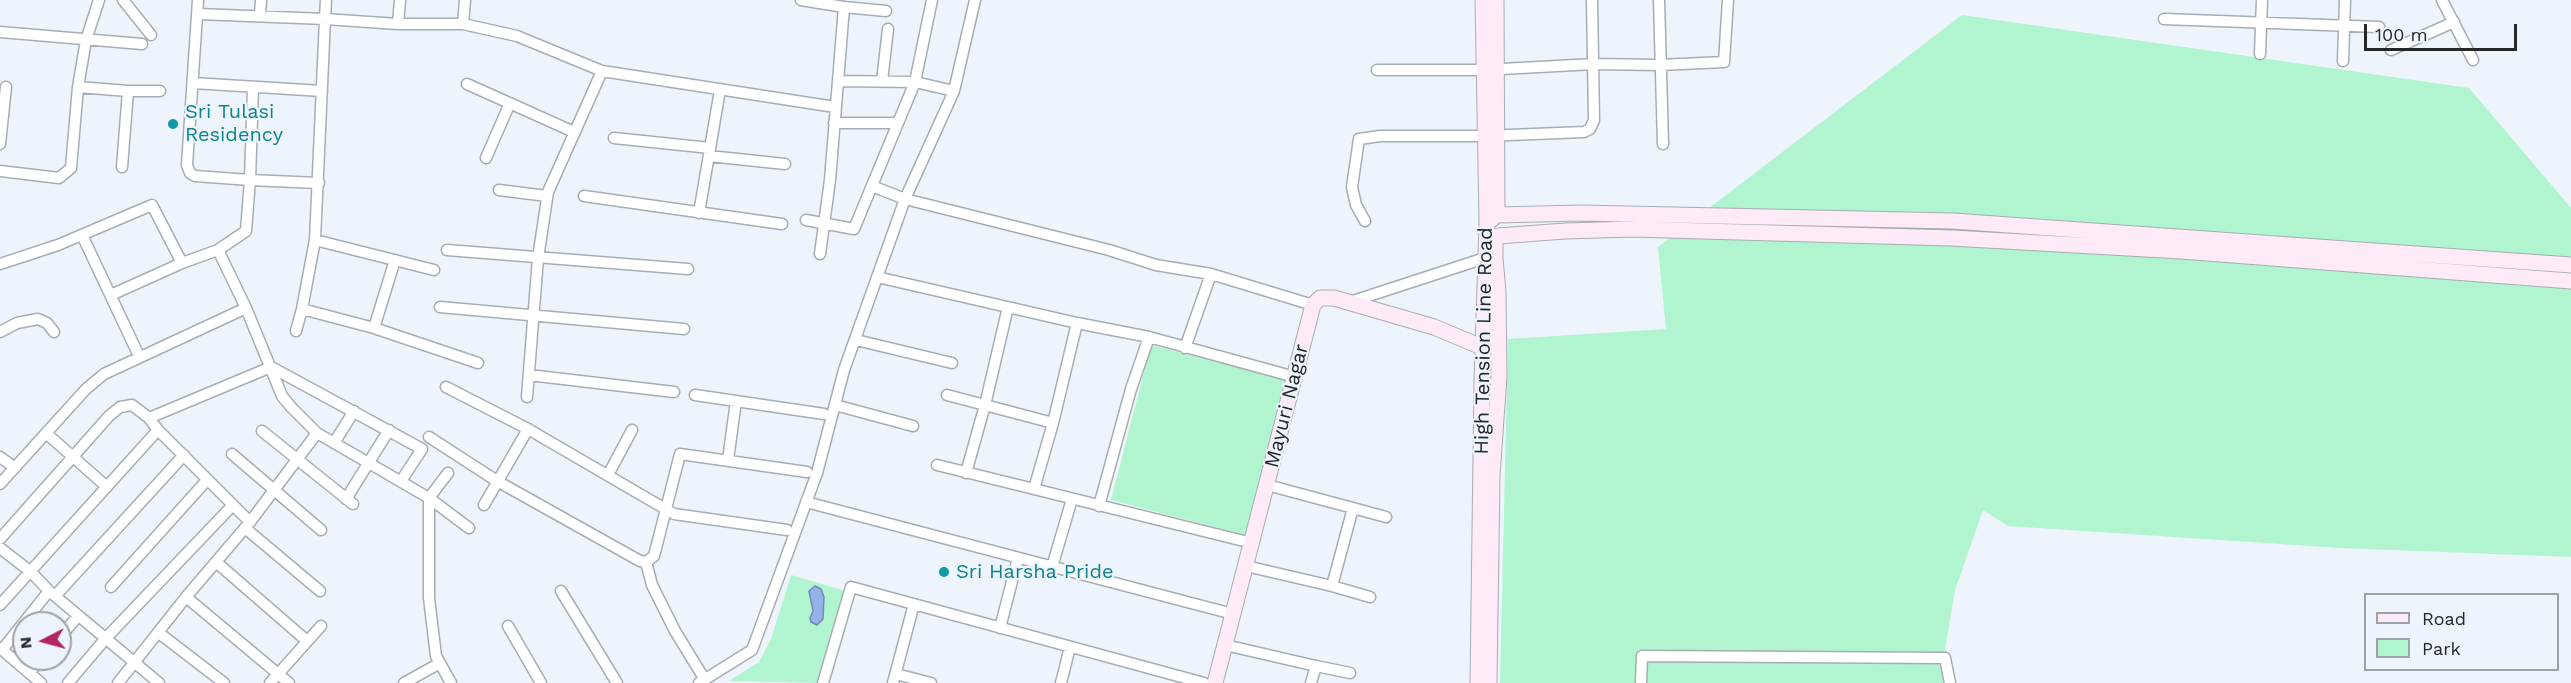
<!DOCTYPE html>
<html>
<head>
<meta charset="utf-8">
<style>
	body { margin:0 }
	#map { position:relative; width:2571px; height:683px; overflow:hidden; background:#eef4fb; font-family:"Work Sans",sans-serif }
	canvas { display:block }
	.legend { position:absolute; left:2364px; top:593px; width:195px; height:78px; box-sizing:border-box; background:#eef4fb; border:2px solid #9ea2a7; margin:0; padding:8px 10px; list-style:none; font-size:18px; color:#252729 }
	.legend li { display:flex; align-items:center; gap:12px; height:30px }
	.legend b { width:30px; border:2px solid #9ea2a7 }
	.north { position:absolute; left:12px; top:611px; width:60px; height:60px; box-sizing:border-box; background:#eef4fb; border:2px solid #9ea2a7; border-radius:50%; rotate:264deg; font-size:16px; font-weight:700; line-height:24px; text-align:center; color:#252729 }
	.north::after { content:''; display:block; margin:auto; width:21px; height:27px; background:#b2255e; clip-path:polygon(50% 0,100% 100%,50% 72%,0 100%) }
	.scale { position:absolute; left:2364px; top:24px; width:153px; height:27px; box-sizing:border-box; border:3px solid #252729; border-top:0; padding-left:8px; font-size:18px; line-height:21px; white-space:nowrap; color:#252729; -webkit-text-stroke:4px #eef4fb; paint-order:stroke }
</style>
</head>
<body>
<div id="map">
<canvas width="2571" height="683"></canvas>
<ul class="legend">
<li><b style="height:8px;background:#ffeaf7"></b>Road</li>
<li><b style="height:16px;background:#b0f4d0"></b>Park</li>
</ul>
<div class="north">N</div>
<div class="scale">100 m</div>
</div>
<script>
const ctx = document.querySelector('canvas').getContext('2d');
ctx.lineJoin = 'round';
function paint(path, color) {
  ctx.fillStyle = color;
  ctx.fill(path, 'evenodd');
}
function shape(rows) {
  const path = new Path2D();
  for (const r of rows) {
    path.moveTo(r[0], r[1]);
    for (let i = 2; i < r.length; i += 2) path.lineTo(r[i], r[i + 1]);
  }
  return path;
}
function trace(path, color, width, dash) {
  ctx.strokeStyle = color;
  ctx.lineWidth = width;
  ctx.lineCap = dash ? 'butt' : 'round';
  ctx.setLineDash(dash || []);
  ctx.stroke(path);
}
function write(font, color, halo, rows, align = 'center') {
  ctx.font = font + ' "Work Sans",sans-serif';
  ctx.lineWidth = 4.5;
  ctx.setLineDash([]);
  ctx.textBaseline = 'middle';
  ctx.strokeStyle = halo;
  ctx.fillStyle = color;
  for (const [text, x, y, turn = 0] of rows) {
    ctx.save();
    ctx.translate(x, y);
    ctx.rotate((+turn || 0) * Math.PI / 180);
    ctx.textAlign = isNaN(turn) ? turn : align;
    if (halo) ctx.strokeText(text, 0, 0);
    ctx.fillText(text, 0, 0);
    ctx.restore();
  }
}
const green = shape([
	[1962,15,2469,88,2571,208,2571,557,2341,548,2008,526,1983,510,1955,590,1945,649,1954,683,1500,683,1508,339,1666,329,1658,247],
	[1151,345,1286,380,1246,535,1111,500],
	[791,575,846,591,820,683,729,681,759,662,771,639]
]);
const water = shape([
	[815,586,821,589,824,597,823,619,817,625,811,622,810,618,813,611,809,591,815,586]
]);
const street = shape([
	[123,0,151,35],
	[198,0,187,165,190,173,195,176,250,180,253,87],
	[326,0,325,19,398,24,463,24,517,36,602,71,835,107],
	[801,0,844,7,830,180,820,254],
	[1659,0,1663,144],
	[2442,0,2473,60],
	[844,7,886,11],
	[198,14,325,19,315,240,302,309,374,328,478,363],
	[260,15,261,0],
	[2164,19,2379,27],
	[398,24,400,0],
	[463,24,465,0],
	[0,32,142,44],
	[2391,50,2454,22],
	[2260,54,2262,0],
	[2343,61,2345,0],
	[1377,70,1483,70,1594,64,1660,65,1724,62,1728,0],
	[838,81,915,82,954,91],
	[882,81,888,29],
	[193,83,322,91],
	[467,84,574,132],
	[78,87,128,91],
	[834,123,898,123],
	[614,138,710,148],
	[0,144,6,87],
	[709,156,785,164],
	[486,158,510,103],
	[122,167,128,91,160,91],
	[0,171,59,178,71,168,78,87,86,40,99,0],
	[872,186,905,199,1109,250,1156,265,1211,274,1313,305],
	[499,190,547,196],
	[584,196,782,224],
	[699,213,720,90],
	[806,220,854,229,915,82,932,0],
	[1365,221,1356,205,1352,187,1359,139,1380,136,1484,136,1584,132,1590,129,1594,120,1592,0],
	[82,235,139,356],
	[315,240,434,270],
	[218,250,246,308,282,396,291,407,317,433,429,498,469,528],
	[447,250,688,269],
	[182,263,218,250,246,231,250,180,319,183],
	[0,264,58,245,152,205,182,263,111,295],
	[877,277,1077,323,1149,337,1295,377],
	[1350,302,1485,258],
	[440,307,684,329],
	[374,328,395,260],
	[296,331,302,309],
	[0,332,17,323,38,319,47,323,54,332],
	[856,340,952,363],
	[1185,348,1211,274],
	[529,375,674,392],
	[446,387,528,429,674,514,787,530],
	[695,395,824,414],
	[947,395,1053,423],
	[527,397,538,258,548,192,602,71],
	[835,405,913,426],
	[262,431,353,504],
	[47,434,107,487],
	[429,437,497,481,640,561,646,562,654,556,680,454,807,472],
	[334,443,354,411],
	[232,454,321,530],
	[0,457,15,468],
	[728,460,736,401],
	[937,465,1252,543],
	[448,473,429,498,429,598,436,656,451,683],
	[966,473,985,405,1008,307],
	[608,475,632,430],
	[0,484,86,389,104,374,246,308],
	[1034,489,1053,423,1077,323],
	[346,499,389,430],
	[806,502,1233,614],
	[484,505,528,429],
	[1099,506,1131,389,1149,337],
	[1353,508,1386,517],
	[250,522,158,430,149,418,271,367,422,449,401,481],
	[245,528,320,591],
	[0,539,109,416,120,407,132,405,149,418],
	[0,548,31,572,49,591,159,683],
	[216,562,307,641],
	[646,562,652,585,675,631,705,680],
	[1246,566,1332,586,1353,508,1267,485],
	[1052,567,1072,499],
	[1332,586,1370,597],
	[111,587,207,480],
	[561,591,617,683],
	[55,596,184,455],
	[186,597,289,683],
	[0,605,158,430],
	[508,626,541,683],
	[1000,628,1018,558],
	[159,633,224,683],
	[60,637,78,616],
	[1225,645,1316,666,1311,683],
	[0,648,41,683],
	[2,650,49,591],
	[1316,666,1350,673],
	[29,673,41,659],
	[896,674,931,683],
	[68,683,106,638,232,506],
	[118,683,186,597,250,522,317,433],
	[270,683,321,626],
	[404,683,440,663],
	[699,683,752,650,817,473,844,370,905,199,954,91,975,0],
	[823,683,851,587,1204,683],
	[893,683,914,604],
	[1061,683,1070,647],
	[1641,683,1642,656,1945,658,1950,683]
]);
const secondary = shape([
	[1496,0,1497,215],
	[1487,223,1497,215,1581,213,1953,221,2571,265],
	[1215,683,1313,305,1320,298,1334,298,1434,327,1484,348],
	[1478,683,1482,380,1487,223,1483,0],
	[1489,683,1492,475,1499,377,1498,292,1495,258,1495,241,1498,236,1565,231,1632,229,1952,238,2181,251,2571,281]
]);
const markers = [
	[173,124,6,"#0f9aa8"],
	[944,572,6,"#0f9aa8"]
];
const cultureNames = [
	["Sri Tulasi",185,112],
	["Residency",185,135],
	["Sri Harsha Pride",956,572]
];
const streetNames = [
	["High Tension Line Road",1484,341,-89],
	["Mayuri Nagar",1287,406,-76]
];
paint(green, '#b0f4d0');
paint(water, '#95b3ea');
trace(water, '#7389b0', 1.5);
trace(street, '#a8adb3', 13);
trace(secondary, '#a8adb3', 17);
trace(street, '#fff', 10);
trace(secondary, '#ffeaf7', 15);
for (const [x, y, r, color] of markers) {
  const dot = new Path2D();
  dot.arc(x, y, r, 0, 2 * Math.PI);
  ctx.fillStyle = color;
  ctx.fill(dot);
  trace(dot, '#eef4fb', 2);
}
write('20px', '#0d838f', '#eef4fb', cultureNames, 'left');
write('20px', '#252729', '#eef4fb', streetNames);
</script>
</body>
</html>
